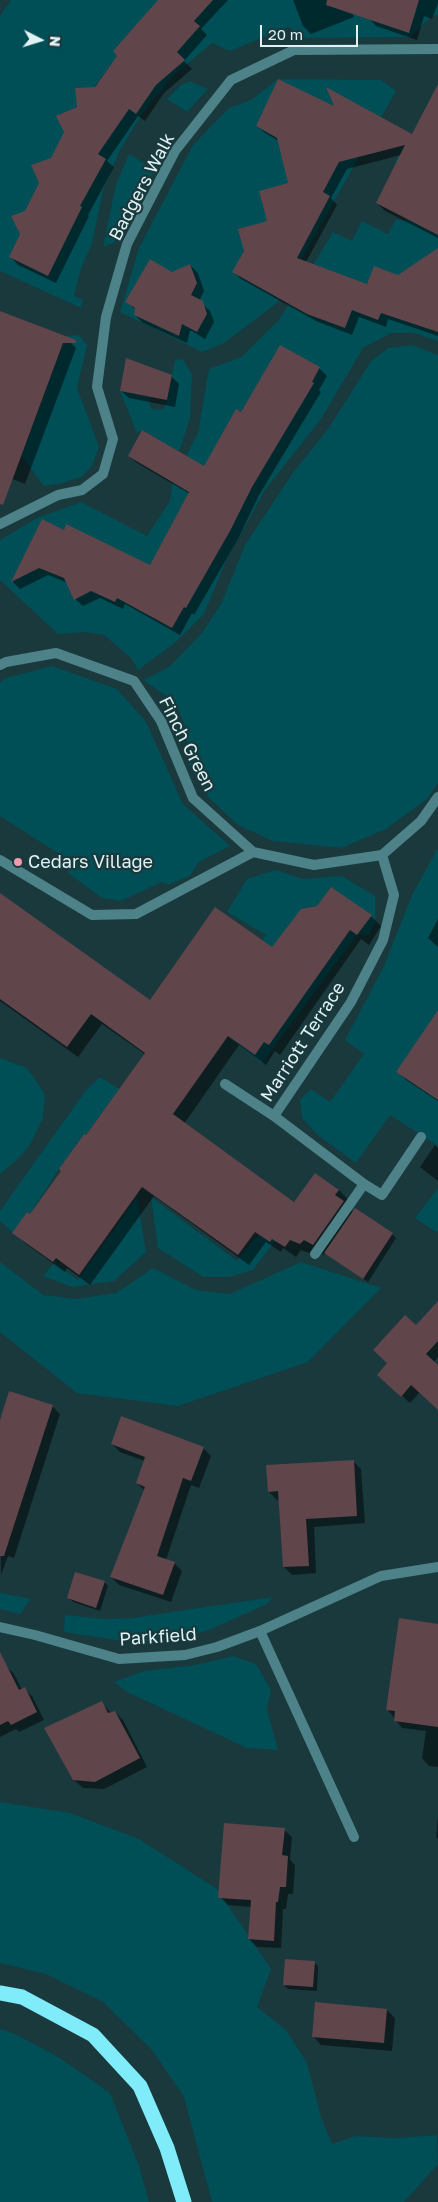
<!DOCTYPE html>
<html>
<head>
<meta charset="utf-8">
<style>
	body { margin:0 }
	#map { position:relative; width:438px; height:2202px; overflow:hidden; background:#19393d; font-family:"Golos Text",sans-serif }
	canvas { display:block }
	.north { position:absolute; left:15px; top:15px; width:50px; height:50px; -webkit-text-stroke:4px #19393d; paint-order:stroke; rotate:95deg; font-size:14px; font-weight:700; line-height:20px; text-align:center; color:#e0f2f4 }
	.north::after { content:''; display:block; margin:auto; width:18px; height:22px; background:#e0f2f4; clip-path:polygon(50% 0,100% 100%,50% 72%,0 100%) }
	.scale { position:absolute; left:260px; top:25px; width:98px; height:22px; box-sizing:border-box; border:2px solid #e0f2f4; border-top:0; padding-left:6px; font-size:15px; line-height:18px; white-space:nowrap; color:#e0f2f4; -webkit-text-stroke:4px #19393d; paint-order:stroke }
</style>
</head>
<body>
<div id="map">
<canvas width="438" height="2202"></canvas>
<div class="north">N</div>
<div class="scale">20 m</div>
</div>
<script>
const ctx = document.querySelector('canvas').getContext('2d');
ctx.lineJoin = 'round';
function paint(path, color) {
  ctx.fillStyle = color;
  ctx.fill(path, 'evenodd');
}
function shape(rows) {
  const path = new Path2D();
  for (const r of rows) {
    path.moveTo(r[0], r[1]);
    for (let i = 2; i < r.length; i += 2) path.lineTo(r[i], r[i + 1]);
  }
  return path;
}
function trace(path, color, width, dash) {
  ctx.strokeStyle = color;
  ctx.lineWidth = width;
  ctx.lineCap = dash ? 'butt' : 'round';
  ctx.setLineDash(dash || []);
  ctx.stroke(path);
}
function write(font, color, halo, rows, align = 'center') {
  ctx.font = font + ' "Golos Text",sans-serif';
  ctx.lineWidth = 4.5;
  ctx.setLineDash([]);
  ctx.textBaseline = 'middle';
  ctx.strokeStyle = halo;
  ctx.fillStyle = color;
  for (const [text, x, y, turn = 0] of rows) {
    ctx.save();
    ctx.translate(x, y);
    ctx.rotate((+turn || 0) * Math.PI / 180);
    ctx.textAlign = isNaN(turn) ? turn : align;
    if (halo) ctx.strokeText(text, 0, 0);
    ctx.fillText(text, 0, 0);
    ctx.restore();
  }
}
const green = shape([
	[11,0,438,0,438,15,432,16,410,37,305,38,288,27,230,51,212,43,173,76,142,114,120,150,103,190,92,244,81,268,74,296,83,300,81,308,0,271,0,16],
	[278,79,381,80,396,91,277,303,224,343,202,352,120,312,139,248,193,145,229,108,251,100],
	[190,81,208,89,187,112,167,99,181,85],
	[404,146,435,161,438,155,438,341,414,333,391,333,363,348,321,419,265,490,226,561,204,614,176,642,138,670,131,658,104,635,85,632,58,634,0,580,0,540,37,518,81,502,147,536,170,501,173,480,198,433,209,369,241,357,279,320,333,232,352,241,362,221,388,234,396,219,404,221,427,179,395,162],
	[129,154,155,170,114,243,103,247,116,184],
	[79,335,87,345,77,388,99,447,92,466,81,477,59,484,44,486,21,456,66,336],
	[412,345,438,355,438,783,427,799,386,829,341,848,273,841,238,825,208,797,187,761,187,730,175,702,143,680,169,667,202,633,221,604,245,545,292,474,328,429,371,361,388,348],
	[183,359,192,375,190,418,179,452,142,430,137,433,120,391,151,397,149,404,152,409,160,410,164,408,167,400,175,360],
	[52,666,117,689,146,722,183,804,230,846,199,862,190,876,168,885,162,882,121,901,102,898,68,873,67,859,0,816,0,682,6,678],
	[438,848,438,1146,390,1115,356,1163,319,1136,302,1118,300,1100,311,1089,330,1102,364,1054,345,1040,384,966,412,895],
	[275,870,303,879,342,876,375,896,375,923,369,935,357,935,262,1063,208,1022,266,935,227,912,247,879],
	[0,1058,27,1068,45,1094,43,1118,30,1145,20,1157,0,1174],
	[100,1077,119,1089,86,1135,84,1134,59,1169,30,1214,27,1212,13,1233,0,1221,0,1211,86,1090],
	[438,1188,438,1231,436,1232,415,1218],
	[137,1197,146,1252,114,1281,72,1287,43,1276,54,1263,78,1280],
	[151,1197,237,1261,263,1230,275,1241,253,1270,230,1277,203,1277,158,1248],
	[0,1262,46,1297,47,1295,75,1299,116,1293,153,1268,196,1290,230,1294,301,1262,381,1288,308,1362,178,1406,77,1393,0,1332],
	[0,1593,1,1593,31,1599,20,1614,0,1609],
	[273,1597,267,1604,209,1630,173,1640,129,1642,64,1632,65,1615,106,1619,132,1618],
	[233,1656,256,1664,271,1690,267,1709,278,1750,247,1748,127,1692,114,1682,144,1671,195,1665],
	[0,1802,70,1813,139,1839,217,1889,271,1969,257,2007,286,2030,307,2063,321,2117,332,2144,356,2136,397,2138,437,2135,438,2164,404,2202,212,2202,184,2097,152,2050,103,2002,46,1974,0,1963],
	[0,2029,15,2034,60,2058,110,2093,139,2166,149,2202,0,2202]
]);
const shadow = shape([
	[159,0,228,0,201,29,207,35,184,61,192,69,164,93,145,121,138,116,107,161,114,167,88,215,89,216,56,283,18,265,11,257,21,234,26,212,79,108],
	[293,0,348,0,354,17,311,34,303,26],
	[376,0,438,0,438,3,432,19,424,16,417,40,376,26,369,18],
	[336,109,413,136,438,113,438,238,385,211,377,203,401,155,347,169,331,198,337,205,306,262,367,285,398,277,438,250,438,336,388,319,386,327,359,317,352,335,316,321,241,279,234,272,268,222,290,183,279,141,265,133,257,126],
	[190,265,198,273,204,291,199,301,210,311,214,322,205,339,190,330,187,343,143,323,135,315,136,310,126,301],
	[0,313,65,337,76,348,25,484,0,474],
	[319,368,327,376,319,390,321,392,259,495,238,539,194,615,192,613,180,635,125,604,123,609,100,598,83,606,75,599,68,583,48,575,20,589,13,582,43,520,64,531,151,566,190,494,137,463,129,456,204,468,241,414],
	[171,376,179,384,175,407,129,398,121,391],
	[0,895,150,1002,272,949,371,916,381,926,369,945,361,939,280,1055,275,1051,266,1065,239,1045,184,1124,295,1203,339,1190,349,1201,346,1205,354,1213,392,1234,396,1238,368,1282,326,1253,324,1255,315,1249,312,1254,301,1250,296,1257,283,1248,281,1252,266,1242,249,1265,154,1196,90,1285,67,1268,65,1272,25,1243,14,1232,30,1215,146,1055,102,1024,78,1057,0,1001],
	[438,919,438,947,428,938],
	[438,1053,438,1101,406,1080,398,1072],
	[435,1145,438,1148,438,1181,420,1167],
	[438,1318,438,1357,433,1363,438,1367,438,1409,420,1392,410,1403,387,1382,416,1327],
	[52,1406,60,1414,14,1558,8,1556,1,1575,0,1424],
	[112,1444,203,1448,211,1456,199,1488,191,1485,166,1560,174,1563,182,1571,171,1602,119,1585,111,1577,145,1491,137,1483,145,1461,120,1452],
	[353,1461,361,1469,365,1523,314,1527,316,1573,292,1575,284,1567,280,1499,277,1500,269,1492],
	[104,1582,108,1586,100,1611,73,1602,69,1598],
	[438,1625,438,1767,429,1766,422,1758,426,1731,402,1728,388,1710],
	[0,1664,6,1666,14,1674,22,1690,24,1689,32,1696,44,1720,19,1732,16,1729,0,1737],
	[102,1703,111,1713,115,1712,123,1720,147,1767,104,1789,83,1788,74,1780],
	[438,1817,438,1839,436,1837],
	[284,1830,292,1837,290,1860,295,1865,293,1894,288,1894,286,1909,283,1909,281,1948,257,1947,249,1939,251,1907,228,1905,220,1897],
	[314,1962,318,1966,317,1991,288,1989,284,1985],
	[387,2010,395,2018,392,2051,321,2045,314,2037]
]);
const building = shape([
	[158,0,213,0,194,21,200,26,177,52,185,60,156,85,136,114,129,109,98,154,106,159,80,206,82,207,48,276,9,257,20,234,11,216,25,211,39,183,31,165,51,158,64,132,56,116,77,107,75,88,95,87,117,56,113,51],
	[327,0,419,0,409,33,326,5],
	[278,79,334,106,326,87,412,134,438,84,438,235,376,203,405,145,339,162,323,192,330,196,297,258,367,284,374,266,398,275,438,248,438,332,381,313,378,320,352,310,345,328,307,314,232,272,244,251,238,229,267,221,259,191,288,183,277,138,256,126],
	[150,259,172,272,190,264,197,283,191,295,203,301,207,314,197,332,182,324,179,336,134,315,135,308,125,302],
	[0,311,76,340,76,343,63,343,3,505,0,504],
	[280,345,320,367,312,382,314,383,252,487,230,531,186,608,184,607,172,628,117,598,115,602,91,591,74,600,64,578,39,568,11,582,42,519,64,530,66,524,150,565,189,492,128,456,142,430,204,466,236,409,241,412],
	[126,358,172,375,167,400,120,391],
	[331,887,372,915,357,935,350,930,269,1045,264,1042,255,1055,228,1036,173,1114,294,1202,315,1173,339,1190,335,1195,344,1201,313,1245,304,1240,300,1244,290,1240,285,1247,272,1239,270,1242,255,1232,238,1255,142,1187,79,1275,56,1258,53,1262,12,1233,27,1212,30,1214,61,1171,59,1169,84,1134,86,1135,145,1053,91,1014,67,1047,0,999,0,893,150,1000,215,907,272,947,301,909,317,906],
	[438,1010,438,1100,396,1072],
	[355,1208,393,1233,363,1279,324,1253],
	[438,1301,438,1341,426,1354,438,1365,438,1410,411,1385,401,1397,377,1375,387,1363,373,1350,405,1315,416,1325],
	[9,1391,53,1405,4,1556,0,1556,0,1420],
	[121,1416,204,1447,191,1481,183,1478,157,1556,175,1562,163,1595,110,1577,145,1487,136,1483,145,1457,111,1444],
	[354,1460,357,1516,306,1519,309,1566,283,1567,278,1491,268,1492,266,1465],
	[75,1572,105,1581,96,1608,67,1598],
	[399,1618,438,1624,438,1727,394,1721,395,1711,386,1710],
	[0,1652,19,1690,25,1687,37,1712,11,1725,8,1721,0,1725],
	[102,1701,108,1713,115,1711,140,1758,95,1782,73,1780,44,1728],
	[224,1823,285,1828,282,1855,288,1856,286,1887,280,1887,278,1902,276,1902,274,1941,248,1939,251,1900,218,1898],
	[285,1959,315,1961,313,1987,283,1985],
	[315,2002,387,2009,384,2043,312,2037]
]);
const street = shape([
	[0,524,58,495,82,490,103,474,113,439,97,387,106,317,127,244,175,151,231,80,294,50,438,49],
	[0,665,6,662,56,653,134,681,161,721,193,798,253,852,314,865,382,855,421,821,438,797],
	[0,860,92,915,136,914,253,852],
	[225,1084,274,1116],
	[364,1184,382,1195,421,1137],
	[315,1254,364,1184,274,1116,351,1002,383,940,394,895,382,855],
	[0,1627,35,1635,119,1659,185,1655,217,1647,260,1631,381,1576,438,1567],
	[260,1631,354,1837]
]);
const highway = shape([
	[0,1993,22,1997,93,2035,140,2086,167,2148,184,2202]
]);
const markers = [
	[18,862,5,"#f29aae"]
];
const streetNames = [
	["Badgers Walk",142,187,-62],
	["Finch Green",187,744,63],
	["Marriott Terrace",303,1042,-57],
	["Parkfield",158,1637,-4]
];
const poiNames = [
	["Cedars Village",28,862]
];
paint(green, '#004e56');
paint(shadow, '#0007');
paint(building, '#60454b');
trace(street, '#4e8289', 10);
trace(highway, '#80ebf9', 15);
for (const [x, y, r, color] of markers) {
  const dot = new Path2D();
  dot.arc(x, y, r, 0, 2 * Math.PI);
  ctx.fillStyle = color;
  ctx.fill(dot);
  trace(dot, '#19393d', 2);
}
write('18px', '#e0f2f4', '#19393d', streetNames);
write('18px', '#e0f2f4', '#19393d', poiNames, 'left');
</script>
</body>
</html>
